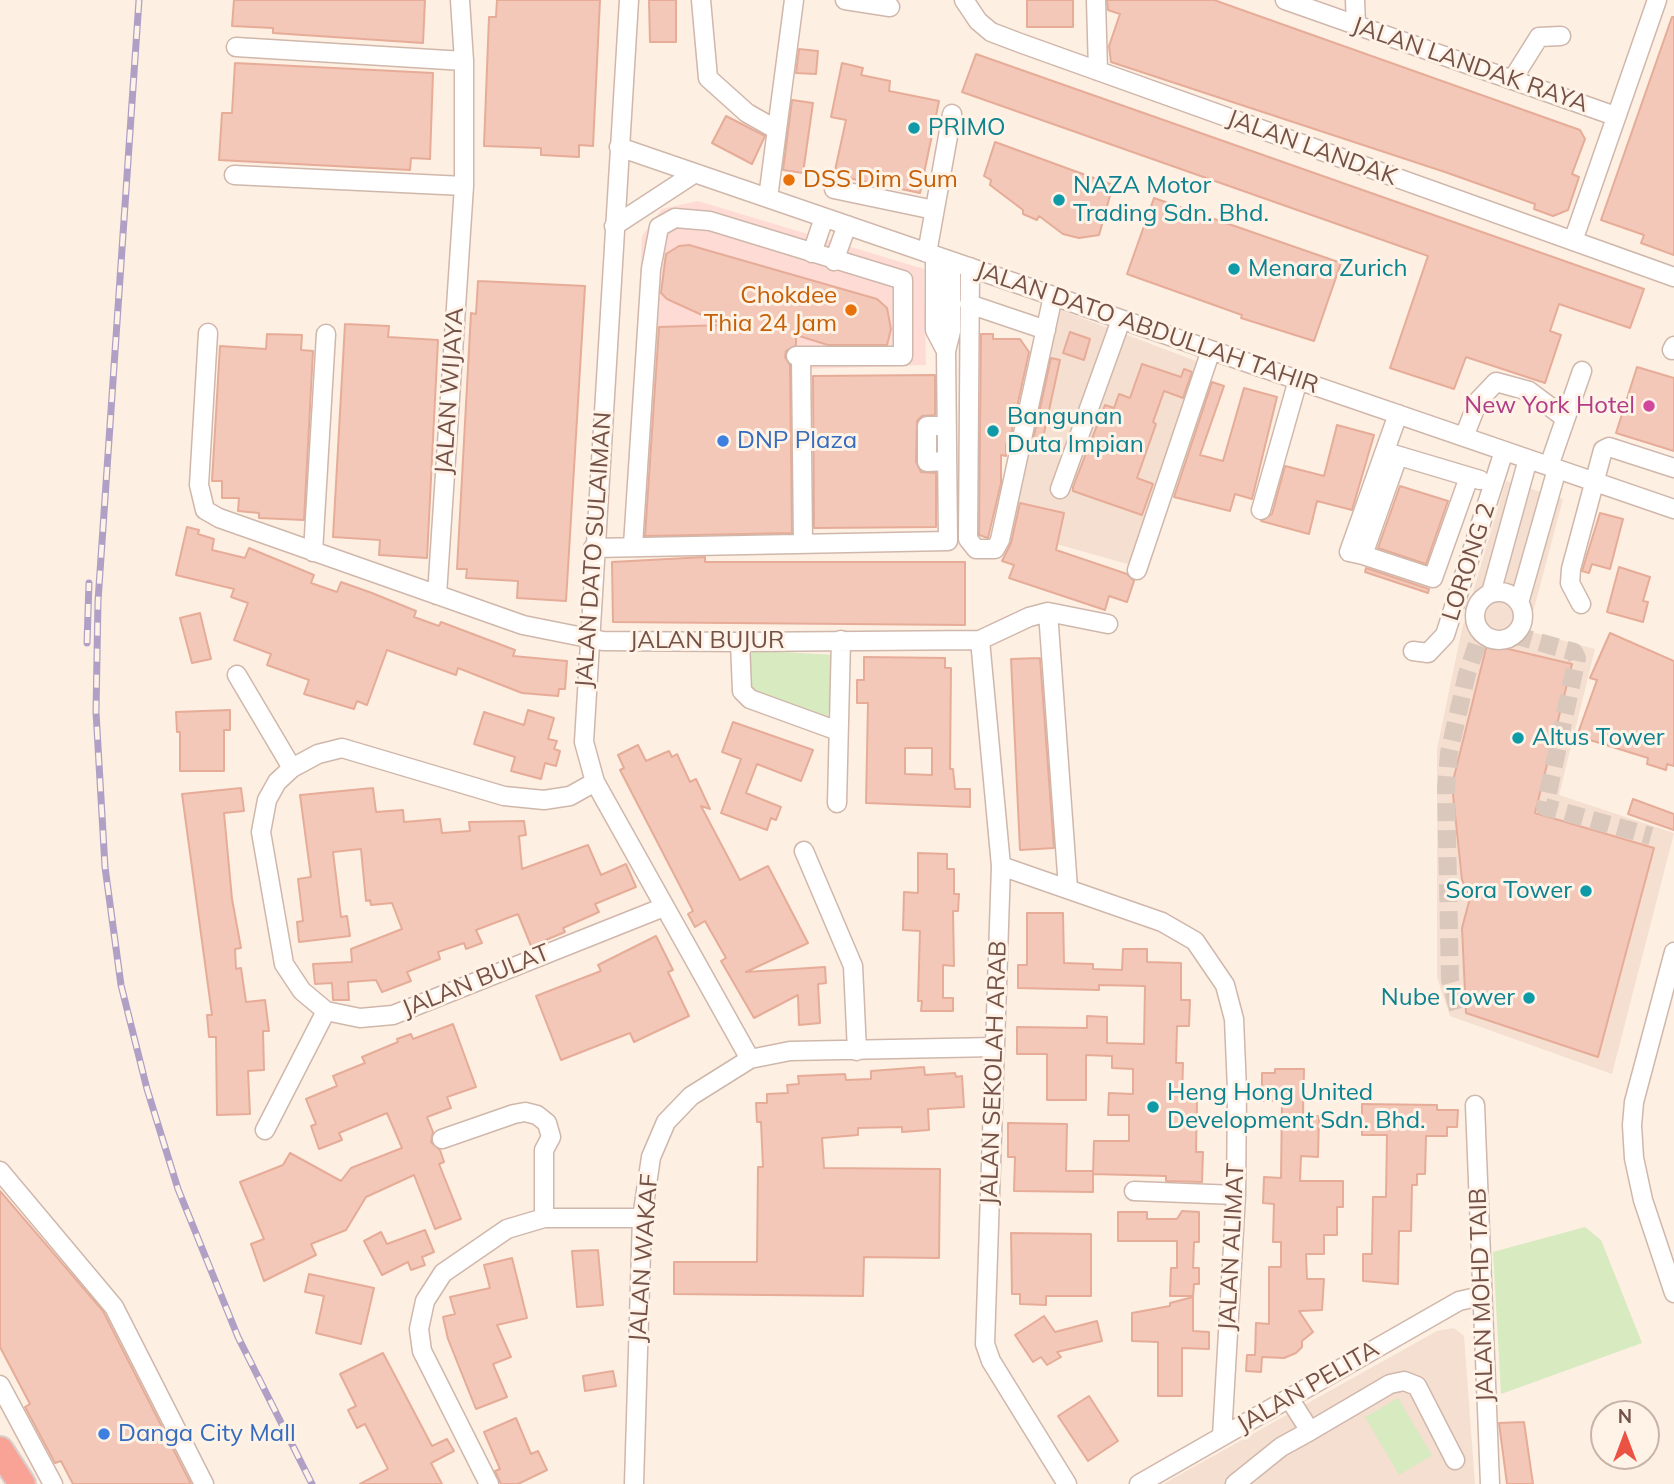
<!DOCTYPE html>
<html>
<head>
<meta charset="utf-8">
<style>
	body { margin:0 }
	#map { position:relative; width:1674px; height:1484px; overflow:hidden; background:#fdefe2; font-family:Mulish,sans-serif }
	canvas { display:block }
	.north { position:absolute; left:1590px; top:1400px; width:70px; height:70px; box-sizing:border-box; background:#fff3e8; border:2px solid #c8b3a8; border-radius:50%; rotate:0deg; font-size:19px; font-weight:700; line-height:28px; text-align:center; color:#755248 }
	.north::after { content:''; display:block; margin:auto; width:24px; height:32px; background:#eb5243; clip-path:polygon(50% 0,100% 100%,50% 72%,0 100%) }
</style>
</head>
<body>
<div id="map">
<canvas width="1674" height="1484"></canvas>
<div class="north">N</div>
</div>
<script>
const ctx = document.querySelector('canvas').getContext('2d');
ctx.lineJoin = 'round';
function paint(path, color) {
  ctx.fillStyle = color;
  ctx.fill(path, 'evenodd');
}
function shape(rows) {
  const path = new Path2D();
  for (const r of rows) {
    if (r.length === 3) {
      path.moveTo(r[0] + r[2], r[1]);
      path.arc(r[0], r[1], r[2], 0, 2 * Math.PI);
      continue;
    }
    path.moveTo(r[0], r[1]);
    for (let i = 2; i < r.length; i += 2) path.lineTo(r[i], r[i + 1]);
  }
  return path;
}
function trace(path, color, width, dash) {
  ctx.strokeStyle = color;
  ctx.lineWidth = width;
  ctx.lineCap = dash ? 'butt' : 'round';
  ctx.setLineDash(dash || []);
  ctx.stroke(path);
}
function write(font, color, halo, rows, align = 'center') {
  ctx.font = font + ' Mulish,sans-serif';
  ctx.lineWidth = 6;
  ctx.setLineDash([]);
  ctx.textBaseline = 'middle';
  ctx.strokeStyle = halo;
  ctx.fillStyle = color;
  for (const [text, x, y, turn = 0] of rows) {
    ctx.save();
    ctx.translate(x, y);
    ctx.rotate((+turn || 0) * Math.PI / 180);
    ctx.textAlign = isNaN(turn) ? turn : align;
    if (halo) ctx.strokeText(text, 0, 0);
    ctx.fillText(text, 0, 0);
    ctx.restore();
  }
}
const residential = shape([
	[1055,308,1204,364,1135,566,1006,530],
	[1506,481,1563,499,1528,631,1595,649,1559,795,1674,833,1612,1074,1450,1016,1437,977,1437,749,1462,629],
	[1454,1328,1464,1336,1475,1484,1163,1484,1437,1331]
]);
const commercial = shape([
	[698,201,924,269,926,365,808,369,808,551,627,550,642,236,662,209]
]);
const green = shape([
	[747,650,835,655,828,718,754,693,748,683],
	[1585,1227,1601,1240,1642,1343,1501,1394,1493,1252],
	[1398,1398,1432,1455,1399,1475,1365,1417]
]);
const building = shape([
	[234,0,425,0,423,43,273,33,273,28,232,26,234,0],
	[497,0,600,0,593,146,579,145,579,157,541,155,541,148,484,146,489,17,496,17,497,0],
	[649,0,676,0,676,42,650,42,649,0],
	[1027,0,1073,0,1073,27,1027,27,1027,0],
	[1107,0,1214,0,1580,130,1585,139,1572,174,1579,177,1568,210,1553,216,1534,209,1535,204,1445,172,1111,62,1109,46,1120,14,1108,10,1107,0],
	[1672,17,1674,17,1674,255,1641,243,1644,235,1601,220,1672,17],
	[799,49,818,51,816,74,796,73,799,49],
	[976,54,1644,289,1630,328,1559,304,1550,331,1561,335,1545,383,1466,357,1454,389,1390,368,1428,256,962,92,976,54],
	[235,63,433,73,430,159,411,158,410,170,219,160,222,113,232,113,235,63],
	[842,63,863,68,861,75,890,81,889,91,939,101,920,193,834,175,846,120,831,117,842,63],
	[792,100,813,103,803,173,783,170,792,100],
	[726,116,765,136,752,164,712,143,726,116],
	[995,142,1113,185,1099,235,1079,238,1063,234,1039,216,1037,220,1023,214,1023,210,990,185,991,180,984,176,995,142],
	[1154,198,1341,263,1314,341,1241,318,1242,315,1127,274,1154,198],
	[689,245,877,299,887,308,891,329,887,345,828,345,796,335,796,345,786,351,785,357,790,365,792,533,645,536,659,327,724,325,667,299,661,293,666,254,679,246,689,245],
	[478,281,585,286,566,601,517,598,518,581,466,578,467,569,457,569,471,313,476,314,478,281],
	[345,324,389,326,388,337,438,340,427,558,379,555,380,540,333,537,345,324],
	[1070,332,1090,339,1084,360,1063,353,1070,332],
	[267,334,302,335,301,350,313,351,304,520,259,518,259,513,238,511,239,498,222,498,222,481,212,481,220,346,266,349,267,334],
	[981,334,993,334,993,339,1020,339,1029,352,1009,444,1006,444,1006,456,1001,455,1001,483,988,538,979,535,981,334],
	[1051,358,1060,360,1042,442,1033,440,1051,358],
	[1142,364,1181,377,1184,369,1192,372,1183,398,1164,391,1153,422,1156,424,1137,478,1153,484,1142,515,1073,491,1073,487,1105,405,1114,408,1119,394,1130,398,1142,364],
	[1637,367,1674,378,1674,451,1616,433,1637,367],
	[935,375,935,415,922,416,917,421,916,462,921,472,936,473,936,527,814,528,813,376,935,375],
	[1212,382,1224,386,1200,455,1223,461,1244,388,1277,397,1252,499,1235,494,1230,511,1174,497,1212,382],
	[1337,425,1374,435,1352,510,1317,501,1309,534,1261,521,1272,514,1285,466,1324,476,1337,425],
	[1400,486,1448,501,1426,564,1378,548,1400,486],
	[1020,503,1064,513,1056,550,1127,574,1134,581,1127,602,1109,596,1105,610,1009,578,1014,565,1002,561,1011,543,1020,503],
	[1600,513,1623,519,1610,569,1592,564,1589,573,1582,571,1600,513],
	[187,527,199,530,198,534,214,539,212,550,245,558,249,548,314,575,311,583,337,592,341,582,372,593,416,611,414,617,439,626,441,622,515,650,513,656,567,661,565,689,559,689,558,696,522,693,458,668,456,675,387,650,367,705,357,701,354,709,304,694,309,680,267,665,271,654,234,640,248,603,231,597,234,589,176,575,187,527],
	[705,557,705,562,965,562,965,625,613,622,612,562,705,557],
	[1619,567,1650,577,1643,601,1648,602,1643,622,1607,612,1619,567],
	[1366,568,1429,589,1428,593,1365,572,1366,568],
	[200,613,211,659,192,663,180,618,200,613],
	[1610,633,1674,661,1674,766,1667,764,1666,770,1647,764,1648,758,1577,736,1597,680,1590,678,1610,633],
	[1487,644,1572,664,1535,813,1654,848,1598,1057,1466,1013,1462,928,1470,898,1462,880,1452,785,1487,644],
	[864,657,945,658,945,668,951,668,950,769,953,769,955,789,970,789,970,807,866,803,868,703,857,703,857,680,864,680,864,657],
	[905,748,932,748,932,775,905,774,905,748],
	[1040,658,1054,848,1020,850,1011,659,1040,658],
	[230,710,230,730,224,730,224,771,180,771,180,732,177,732,176,712,230,710],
	[528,710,554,718,548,739,557,741,554,749,560,751,556,766,545,763,541,779,511,771,515,757,474,744,484,712,524,725,528,710],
	[733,722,813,750,801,781,757,764,746,793,781,807,776,820,771,818,767,830,721,813,741,759,722,752,733,722],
	[638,745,646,761,669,751,672,757,677,754,690,782,696,779,710,809,701,806,740,880,768,866,808,943,746,972,825,967,826,983,818,984,820,1023,799,1025,798,995,754,1018,721,961,726,958,705,921,695,927,688,914,693,911,620,770,624,768,618,755,638,745],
	[241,788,244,811,224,813,232,899,241,948,235,949,236,969,241,968,246,1002,265,1000,269,1031,263,1031,264,1070,248,1071,250,1114,217,1115,216,1037,209,1037,207,1015,212,1015,182,794,241,788],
	[373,788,376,812,403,810,404,822,440,819,442,833,470,831,469,822,524,821,526,835,519,836,522,869,588,845,601,875,626,864,636,887,595,904,599,912,563,928,565,932,531,946,518,914,476,930,482,943,466,949,464,943,438,952,440,959,407,972,411,981,382,992,376,980,348,982,349,1000,333,1000,332,983,315,984,313,964,352,962,351,949,402,929,392,903,371,905,370,900,366,901,361,849,333,852,341,917,347,916,350,936,299,942,297,922,303,921,298,879,311,877,300,795,373,788],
	[1633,799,1674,814,1674,830,1628,814,1633,799],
	[918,853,947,854,947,869,954,869,954,894,959,894,958,911,953,911,954,966,943,965,943,998,953,998,953,1011,921,1011,922,1001,918,1001,920,931,903,930,904,892,918,893,918,853],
	[1027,913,1063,913,1064,963,1093,964,1093,969,1122,970,1123,949,1147,949,1147,962,1181,963,1181,1000,1190,1000,1189,1026,1177,1026,1176,1063,1183,1063,1182,1099,1197,1100,1196,1152,1203,1152,1202,1182,1166,1181,1166,1176,1093,1174,1094,1141,1129,1141,1129,1115,1108,1115,1109,1093,1133,1094,1133,1069,1112,1068,1112,1056,1086,1055,1086,1100,1047,1100,1047,1054,1017,1054,1017,1027,1087,1028,1087,1016,1107,1017,1107,1043,1144,1044,1145,986,1099,985,1099,990,1018,988,1018,965,1027,965,1027,913],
	[656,936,673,970,668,972,689,1016,634,1042,630,1033,561,1060,536,996,601,971,598,965,656,936],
	[453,1024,476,1087,447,1097,451,1108,427,1117,433,1132,431,1142,440,1150,444,1162,439,1164,461,1219,435,1229,414,1175,366,1197,346,1230,311,1244,316,1255,264,1281,251,1244,264,1239,240,1182,283,1165,290,1153,341,1181,351,1168,402,1148,387,1113,339,1133,342,1140,319,1149,311,1126,316,1124,306,1099,337,1086,333,1076,365,1063,362,1057,398,1042,397,1039,411,1034,413,1039,453,1024],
	[924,1067,925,1075,955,1073,956,1077,962,1076,964,1107,928,1109,929,1130,902,1132,902,1127,858,1128,858,1135,822,1138,824,1168,940,1169,939,1258,864,1257,863,1296,674,1294,674,1262,757,1262,758,1167,763,1167,761,1122,757,1122,756,1103,767,1103,767,1094,788,1093,787,1085,799,1084,798,1076,845,1074,846,1080,871,1079,871,1071,924,1067],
	[1275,1069,1304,1069,1303,1116,1319,1116,1318,1157,1301,1156,1300,1181,1343,1181,1343,1207,1337,1207,1337,1235,1324,1235,1324,1254,1306,1254,1307,1279,1324,1279,1322,1310,1299,1311,1313,1332,1302,1341,1302,1347,1296,1353,1284,1358,1262,1357,1261,1372,1246,1371,1247,1355,1255,1355,1256,1323,1269,1324,1269,1267,1281,1267,1281,1242,1273,1242,1274,1204,1263,1203,1264,1177,1281,1178,1282,1101,1262,1101,1262,1073,1275,1073,1275,1069],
	[1362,1104,1437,1105,1437,1110,1458,1110,1457,1127,1447,1127,1447,1136,1426,1136,1425,1174,1417,1174,1417,1185,1412,1185,1411,1231,1399,1231,1398,1284,1363,1281,1363,1254,1372,1254,1373,1197,1386,1197,1387,1135,1362,1135,1362,1104],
	[1008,1123,1067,1124,1066,1171,1093,1171,1093,1192,1014,1191,1015,1157,1008,1157,1008,1123],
	[0,1191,103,1311,191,1484,73,1484,61,1461,55,1463,25,1407,30,1404,0,1347,0,1191],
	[1182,1211,1199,1212,1199,1242,1194,1242,1193,1268,1199,1268,1199,1284,1194,1284,1193,1296,1170,1296,1171,1268,1177,1268,1177,1241,1118,1241,1118,1212,1147,1212,1147,1219,1177,1219,1182,1211],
	[425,1230,434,1252,422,1257,425,1265,411,1270,408,1262,382,1275,364,1241,381,1232,387,1244,425,1230],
	[1011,1233,1091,1234,1091,1296,1046,1296,1046,1305,1020,1304,1020,1294,1012,1294,1011,1233],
	[598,1250,603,1305,577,1307,572,1251,598,1250],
	[512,1258,527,1318,497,1325,511,1357,493,1364,507,1397,476,1409,448,1339,443,1317,455,1314,450,1297,490,1288,484,1265,512,1258],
	[309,1274,374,1288,361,1344,316,1333,324,1296,305,1292,309,1274],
	[1193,1297,1193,1331,1209,1332,1209,1349,1182,1348,1182,1396,1158,1396,1158,1342,1132,1341,1132,1313,1170,1306,1170,1303,1193,1297],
	[1044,1316,1055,1332,1097,1321,1102,1341,1057,1352,1061,1357,1047,1365,1041,1357,1033,1362,1015,1335,1044,1316],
	[383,1353,432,1446,447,1439,454,1451,431,1463,442,1484,360,1484,388,1469,365,1424,357,1428,348,1410,356,1406,340,1374,383,1353],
	[613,1371,616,1386,585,1391,583,1376,613,1371],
	[1089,1396,1118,1441,1088,1461,1058,1416,1089,1396],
	[516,1418,531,1454,538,1451,547,1470,518,1484,501,1484,495,1471,500,1469,484,1432,516,1418],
	[1524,1422,1533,1484,1507,1484,1499,1423,1524,1422]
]);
const minorTunnel = shape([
	[1514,635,1574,652,1577,658,1545,807,1651,836],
	[1458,1009,1450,980,1446,788,1449,753,1467,674,1477,644,1487,637]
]);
const minor = shape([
	[629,0,584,742,595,782,750,1059],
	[701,0,708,78,747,113,777,130],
	[845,0,890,7],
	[964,0,978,21,991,32,1020,43,1674,277],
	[1096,0,1098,71],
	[1285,0,1615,116],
	[1355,0,1356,25],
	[236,47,464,61],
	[1512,80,1539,37,1561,36],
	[619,147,1674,509],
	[234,175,464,186],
	[834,189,934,210],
	[768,198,794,0],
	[614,226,695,173],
	[1573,241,1657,0],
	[812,253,824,218],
	[927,253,952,114],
	[935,256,935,330,946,351],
	[834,261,847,225],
	[970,267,968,539,976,549,995,549,1000,540,1053,296],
	[969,304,1046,330],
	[208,333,199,485,205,510,219,518,523,625,603,641,740,642,980,640,1029,617,1048,612,1108,624],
	[1672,350,1674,346],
	[801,356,803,543],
	[947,426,927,426,927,462,947,461],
	[1464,437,1478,401,1496,382,1529,391,1565,418],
	[1386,452,1480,480],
	[1398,456,1363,555,1433,578,1469,477],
	[1549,466,1582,371],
	[1060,489,1121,320],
	[1261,510,1298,380],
	[633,545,651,269,659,227,675,218,710,221,903,280,903,356,796,356],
	[593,548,948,541,946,351,951,331,951,261],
	[313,552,326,334],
	[1363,555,1349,552,1398,414],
	[1137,570,1211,350],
	[1499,616,24],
	[1491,593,1528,459],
	[437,595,464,186,464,61,460,0],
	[1519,603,1557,469],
	[1581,604,1570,583,1571,569,1603,450,1609,447,1674,468],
	[1048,612,1068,888],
	[980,640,1001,866,985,1344,991,1361,1067,1484],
	[740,642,742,691,750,699,838,731],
	[1413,651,1428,653,1445,635,1504,451],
	[237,675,292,768],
	[595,782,570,796,544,800,504,796,342,748,318,754,292,768,277,782,267,800,261,832,284,964,302,991,326,1011,360,1018,393,1015,664,907],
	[837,803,841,640],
	[804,851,853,966,857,1051],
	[1001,866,1162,922,1195,941,1225,985,1234,1019,1237,1090,1236,1195,1222,1436],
	[1674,952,1634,1102,1632,1125,1634,1158,1643,1200,1674,1293],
	[1475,1105,1490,1484],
	[265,1130,326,1011],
	[442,1139,514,1114,525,1112,537,1115,547,1123,551,1137,544,1150,544,1218],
	[0,1171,114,1307,204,1484],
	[1134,1191,1236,1195],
	[0,1385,53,1484],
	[1289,1398,1310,1431,1390,1384,1404,1381,1417,1386,1455,1460],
	[489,1484,422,1351,419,1329,425,1301,443,1273,507,1229,544,1218,642,1218],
	[634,1484,642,1218,651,1157,666,1122,691,1096,750,1059,790,1051,995,1047],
	[1139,1484,1459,1301,1481,1296],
	[1235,1484,1281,1447,1310,1431]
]);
const highway = shape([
	[0,1450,22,1484]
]);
const rail = shape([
	[139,0,98,601,96,712,105,867,121,985,147,1089,178,1189,238,1337,312,1484],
	[87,643,89,583]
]);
const markers = [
	[914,128,7,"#0f9aa8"],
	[789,180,7,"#e8710a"],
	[1059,200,7,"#0f9aa8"],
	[1234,269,7,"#0f9aa8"],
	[851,310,7,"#e8710a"],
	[1649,406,7,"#d1479c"],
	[993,431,7,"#0f9aa8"],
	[723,441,7,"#3f7fe0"],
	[1518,738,7,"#0f9aa8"],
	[1586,891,7,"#0f9aa8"],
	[1529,998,7,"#0f9aa8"],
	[1153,1107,7,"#0f9aa8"],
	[104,1434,7,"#3f7fe0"]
];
const streetNames = [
	["JALAN LANDAK RAYA",1470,65,19],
	["JALAN LANDAK",1312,148,20],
	["JALAN DATO ABDULLAH TAHIR",1147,328,19],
	["JALAN WIJAYA",450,391,-86],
	["JALAN DATO SULAIMAN",594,550,-86],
	["LORONG 2",1469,562,-72],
	["JALAN BUJUR",707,641],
	["JALAN BULAT",476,981,-22],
	["JALAN SEKOLAH ARAB",994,1073,-88],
	["JALAN ALIMAT",1232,1247,-87],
	["JALAN WAKAF",644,1258,-86],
	["JALAN MOHD TAIB",1482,1295,-92],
	["JALAN PELITA",1308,1387,-30]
];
const cultureNames = [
	["PRIMO",928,128],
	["NAZA Motor",1073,186],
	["Trading Sdn. Bhd.",1073,214],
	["Menara Zurich",1248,269],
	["Bangunan",1007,417],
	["Duta Impian",1007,445],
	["Altus Tower",1532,738],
	["Sora Tower",1572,891,"right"],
	["Nube Tower",1515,998,"right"],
	["Heng Hong United",1167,1093],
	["Development Sdn. Bhd.",1167,1121]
];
const foodNames = [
	["DSS Dim Sum",803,180],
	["Chokdee",837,296,"right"],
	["Thia 24 Jam",837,324,"right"]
];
const hotelNames = [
	["New York Hotel",1635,406]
];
const shopNames = [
	["DNP Plaza",737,441],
	["Danga City Mall",118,1434]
];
paint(residential, '#f5dfd0');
paint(commercial, '#fedcd5');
paint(green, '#d7eac0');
paint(building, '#f3c8b8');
trace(building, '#e6ac98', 2);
trace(minorTunnel, '#dbc8bc', 18, [18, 9]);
trace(minor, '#d0b7ab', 21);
trace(highway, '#d8cfcc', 30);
trace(minor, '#fff', 18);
trace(highway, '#f9a396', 26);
trace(rail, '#b0a0c6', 7);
trace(rail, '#fff3e8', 4.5, [13]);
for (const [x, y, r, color] of markers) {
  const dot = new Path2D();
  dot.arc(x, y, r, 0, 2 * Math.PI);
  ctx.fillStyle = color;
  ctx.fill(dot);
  trace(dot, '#fff3e8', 2.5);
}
write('24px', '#755248', '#fff3e8', streetNames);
write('24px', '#0d838f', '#fff3e8', cultureNames, 'left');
write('24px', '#c56008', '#fff3e8', foodNames, 'left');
write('24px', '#b23c85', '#fff3e8', hotelNames, 'right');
write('24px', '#366cbe', '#fff3e8', shopNames, 'left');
</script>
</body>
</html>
